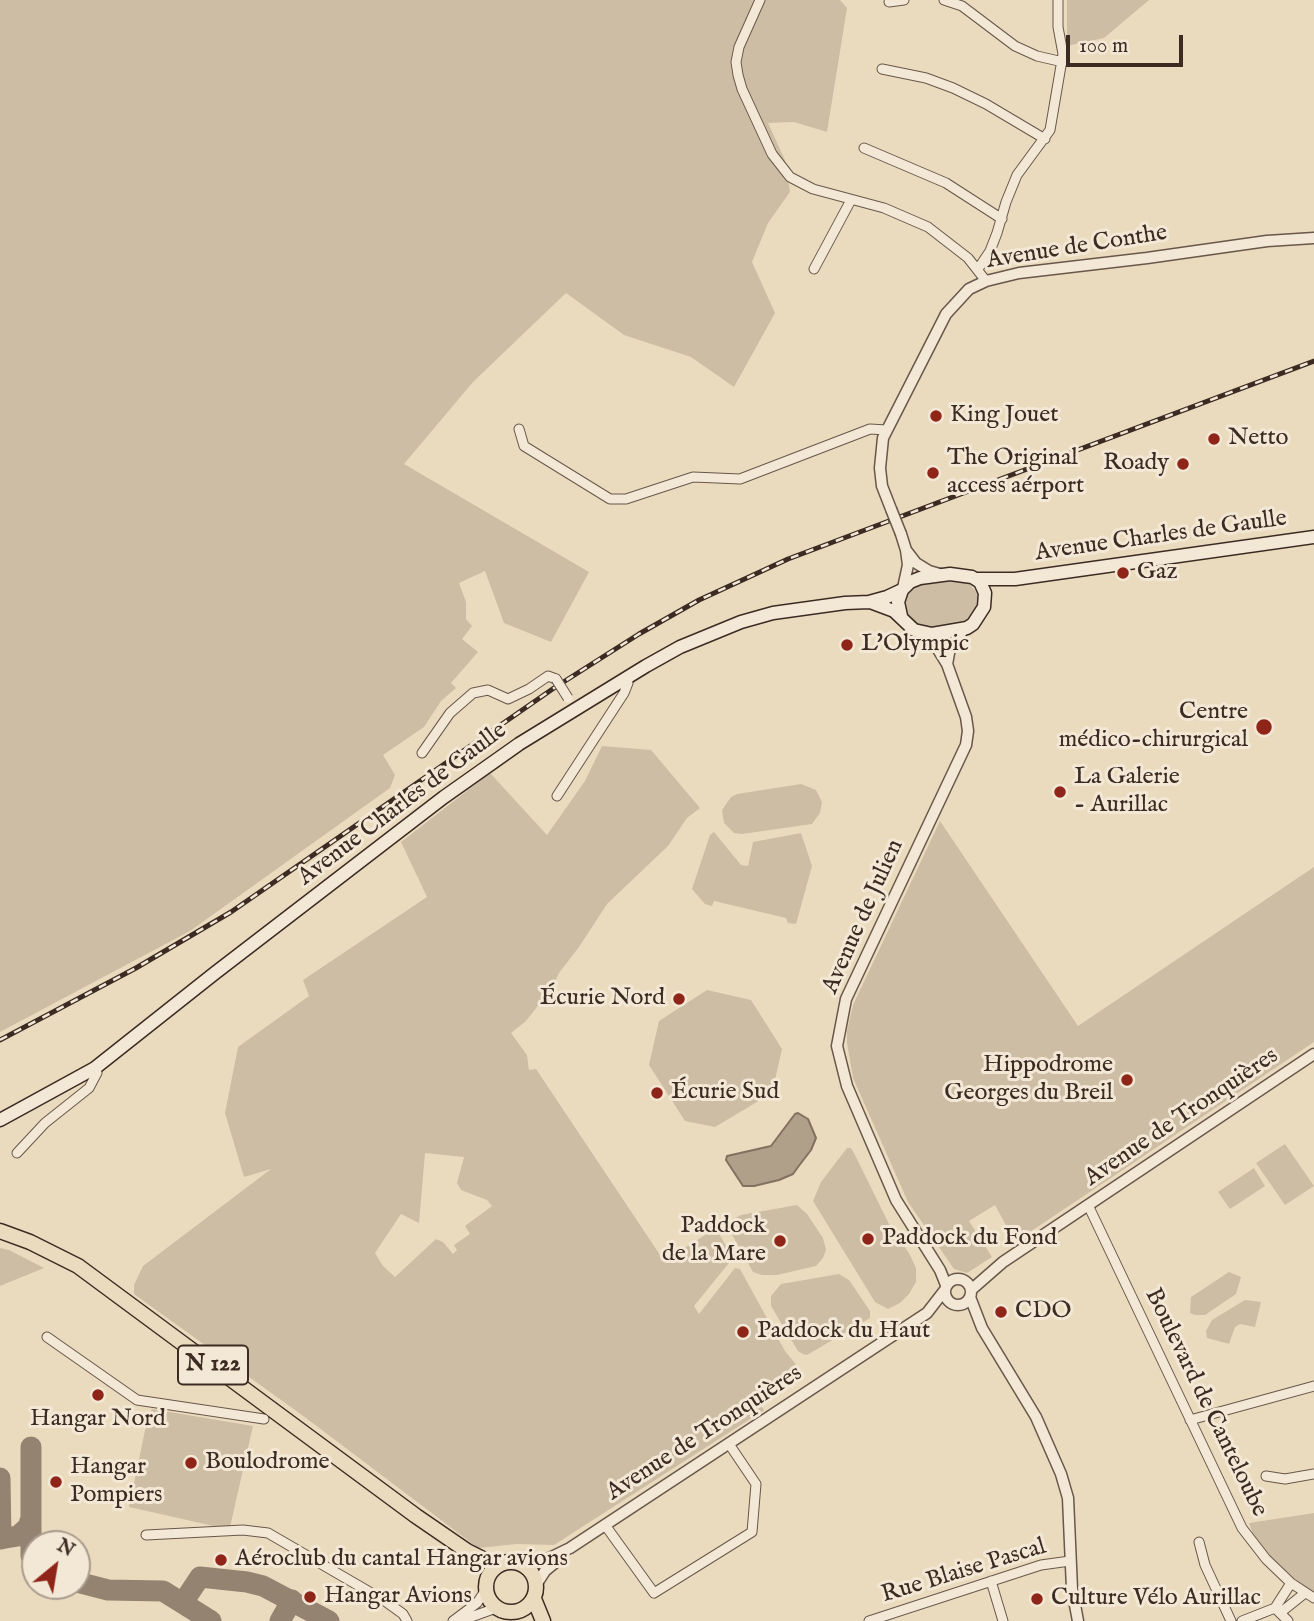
<!DOCTYPE html>
<html>
<head>
<meta charset="utf-8">
<style>
	body { margin:0 }
	#map { position:relative; width:1314px; height:1621px; overflow:hidden; background:#ebdbbe; font-family:"IM FELL English",serif }
	canvas { display:block }
	.north { position:absolute; left:21px; top:1530px; width:70px; height:70px; box-sizing:border-box; background:#f2e8d5; border:2px solid #a99c8e; border-radius:50%; rotate:30deg; font-size:19px; font-weight:700; line-height:28px; text-align:center; color:#3c2b23 }
	.north::after { content:''; display:block; margin:auto; width:24px; height:32px; background:#8f2418; clip-path:polygon(50% 0,100% 100%,50% 72%,0 100%) }
	.scale { position:absolute; left:1066px; top:35px; width:117px; height:32px; box-sizing:border-box; border:4px solid #3c2b23; border-top:0; padding-left:9px; font-size:21px; line-height:24px; white-space:nowrap; color:#3c2b23; -webkit-text-stroke:5px #f2e8d5; paint-order:stroke }
</style>
</head>
<body>
<div id="map">
<canvas width="1314" height="1621"></canvas>
<div class="north">N</div>
<div class="scale">100 m</div>
</div>
<script>
const ctx = document.querySelector('canvas').getContext('2d');
ctx.lineJoin = 'round';
function paint(path, color) {
  ctx.fillStyle = color;
  ctx.fill(path, 'evenodd');
}
function shape(rows) {
  const path = new Path2D();
  for (const r of rows) {
    if (r.length === 3) {
      path.moveTo(r[0] + r[2], r[1]);
      path.arc(r[0], r[1], r[2], 0, 2 * Math.PI);
      continue;
    }
    path.moveTo(r[0], r[1]);
    for (let i = 2; i < r.length; i += 2) path.lineTo(r[i], r[i + 1]);
  }
  return path;
}
function trace(path, color, width, dash) {
  ctx.strokeStyle = color;
  ctx.lineWidth = width;
  ctx.lineCap = dash ? 'butt' : 'round';
  ctx.setLineDash(dash || []);
  ctx.stroke(path);
}
function write(font, color, halo, rows, align = 'center') {
  ctx.font = font + ' "IM FELL English",serif';
  ctx.lineWidth = 6;
  ctx.setLineDash([]);
  ctx.textBaseline = 'middle';
  ctx.strokeStyle = halo;
  ctx.fillStyle = color;
  for (const [text, x, y, turn = 0] of rows) {
    ctx.save();
    ctx.translate(x, y);
    ctx.rotate((+turn || 0) * Math.PI / 180);
    ctx.textAlign = isNaN(turn) ? turn : align;
    if (halo) ctx.strokeText(text, 0, 0);
    ctx.fillText(text, 0, 0);
    ctx.restore();
  }
}
const green = shape([
	[0,0,840,0,847,8,827,132,794,122,768,123,785,160,790,192,768,223,752,262,775,313,734,387,691,357,624,335,566,293,473,382,404,464,589,572,551,642,504,623,485,571,459,583,466,602,466,619,472,626,462,639,478,652,451,683,456,688,441,701,424,727,383,755,395,775,390,788,190,931,0,1032],
	[1067,0,1149,0,1104,38,1067,46],
	[956,578,967,581,978,594,977,609,968,621,926,629,920,628,905,614,904,601,906,595,915,586],
	[602,746,651,750,700,808,687,818,668,846,607,904,579,947,559,973,552,988,526,1021,511,1033,527,1055,529,1070,536,1069,664,1261,713,1230,718,1232,733,1258,694,1306,699,1314,735,1268,740,1269,785,1351,798,1367,755,1397,764,1410,554,1545,517,1544,478,1548,306,1418,134,1294,134,1285,143,1266,271,1169,244,1177,225,1113,238,1047,309,996,303,980,427,897,401,842,490,773,547,835,585,781],
	[425,1153,464,1157,457,1183,461,1190,487,1200,492,1206,465,1226,470,1234,454,1245,457,1250,453,1254,443,1242,436,1239,395,1277,383,1266,375,1253,401,1214,419,1223],
	[801,784,816,790,822,802,820,813,812,824,742,834,734,833,724,823,722,810,731,797,737,794],
	[940,821,1078,1026,1314,867,1314,1042,1015,1242,995,1205,969,1221,992,1257,967,1273,954,1269,908,1202,853,1078,847,1043,847,1031,853,1005],
	[714,832,741,865,748,866,753,842,801,833,812,866,796,924,788,923,786,918,714,901,712,906,705,904,692,889,710,835],
	[707,990,751,1000,782,1049,772,1093,715,1127,685,1121,649,1065,659,1021],
	[1285,1144,1314,1186,1285,1205,1256,1163],
	[847,1148,851,1148,855,1155,889,1224,909,1253,916,1268,916,1282,909,1294,900,1303,888,1309,875,1302,813,1201,821,1182],
	[1254,1168,1265,1186,1230,1209,1218,1192],
	[797,1205,807,1214,823,1238,826,1250,823,1258,816,1266,777,1275,762,1275,753,1272,731,1233,729,1224,731,1220,741,1215],
	[0,1248,9,1250,44,1268,0,1286],
	[1229,1272,1241,1277,1236,1294,1205,1315,1195,1315,1190,1313,1191,1297],
	[839,1274,849,1280,870,1311,870,1318,807,1355,803,1354,798,1351,771,1306,771,1296,781,1284],
	[1245,1300,1261,1302,1255,1327,1240,1324,1235,1327,1229,1344,1207,1338,1206,1331,1212,1320],
	[152,1409,253,1426,230,1527,227,1529,129,1507,148,1416],
	[1314,1513,1314,1592,1304,1587,1268,1555,1254,1537,1249,1523]
]);
const water = shape([
	[798,1113,808,1119,816,1138,811,1150,798,1167,793,1174,779,1180,754,1186,743,1186,726,1160,727,1156,771,1146,795,1114,798,1113]
]);
const taxiway = shape([
	[0,1478,1,1539],
	[31,1518,31,1556,35,1562],
	[0,1539,18,1536,28,1527,31,1518,31,1447],
	[77,1582,108,1590,163,1591,211,1621],
	[180,1600,186,1598,200,1577,247,1582,263,1586,329,1621],
	[280,1621,292,1600]
]);
const minor = shape([
	[760,0,739,47,736,62,738,75,742,89,772,154,790,177,813,189,884,208,928,227,968,258,986,281],
	[944,0,962,6,1015,46,1037,56,1063,62],
	[889,2,904,0],
	[882,69,926,78,953,88,986,104,1045,139],
	[864,148,946,183,1002,219],
	[814,269,851,200],
	[978,269,990,251,997,233,1006,202,1017,175,1050,130,1063,54,1058,27,1058,0],
	[519,429,524,446,610,499,626,499,693,477,740,479,870,429,886,430],
	[422,753,450,713,473,693,488,690,508,699,529,689,548,676,556,679],
	[557,796,624,693,628,683,625,678],
	[17,1153,45,1123,89,1088,97,1073,95,1068],
	[1088,1205,1242,1528,1266,1559,1291,1583,1314,1598],
	[47,1337,137,1400,264,1419],
	[1190,1420,1314,1386],
	[1266,1476,1285,1479,1314,1474],
	[605,1525,654,1593,752,1532,756,1484,729,1444],
	[146,1535,243,1530,268,1533,385,1601,403,1614,407,1621],
	[1199,1542,1205,1565,1231,1621],
	[991,1581,1003,1621],
	[1275,1608,1291,1583],
	[1280,1613,1305,1593],
	[453,1621,477,1603,485,1591],
	[460,1621,496,1608],
	[869,1621,1041,1565,1070,1561],
	[1242,1621,1275,1608,1288,1621]
]);
const tertiary = shape([
	[891,509,882,486,880,468,883,438,946,314,969,289,986,281,1019,273,1147,258,1267,241,1314,238],
	[901,534,906,550,908,565,903,588],
	[906,550,916,563,929,571,940,574],
	[922,633,934,643,947,664,966,717,968,731,966,745,846,999,837,1046,847,1086,896,1200,940,1270,946,1285],
	[947,664,950,648,964,629],
	[958,1292,13],
	[971,1290,1003,1262,1314,1054],
	[970,1297,982,1328,1036,1417,1061,1474,1068,1498,1072,1589,1078,1621],
	[523,1565,539,1563,570,1548,927,1313,944,1291],
	[536,1585,545,1571,562,1557]
]);
const secondary = shape([
	[977,579,1015,579,1314,537],
	[870,602,894,611,914,630,932,634,967,628,973,624,984,607,985,593,980,582,972,577,950,574,920,578,910,582,902,590,898,602,901,616],
	[0,1120,95,1068,215,973,444,797,519,744,646,666,680,647,741,622,773,613,845,603,869,602,887,597,902,590]
]);
const primary = shape([
	[0,1231,30,1242,78,1266,416,1516,467,1551,497,1566],
	[511,1587,25],
	[534,1599,543,1621]
]);
const rail = shape([
	[0,1040,136,968,231,912,554,688,639,634,699,600,788,559,1314,361]
]);
const minorBridge = shape([
	[556,679,568,698]
]);
const tertiaryBridge = shape([
	[891,509,901,534]
]);
const markers = [
	[936,416,7,"#8f2418"],
	[1214,439,7,"#8f2418"],
	[1183,464,7,"#8f2418"],
	[933,473,7,"#8f2418"],
	[1123,573,7,"#8f2418"],
	[847,645,7,"#8f2418"],
	[1264,727,9,"#8f2418"],
	[1060,792,7,"#8f2418"],
	[679,999,7,"#8f2418"],
	[1127,1080,7,"#8f2418"],
	[657,1093,7,"#8f2418"],
	[868,1239,7,"#8f2418"],
	[780,1241,7,"#8f2418"],
	[1001,1312,7,"#8f2418"],
	[743,1332,7,"#8f2418"],
	[98,1395,7,"#8f2418"],
	[191,1463,7,"#8f2418"],
	[56,1482,7,"#8f2418"],
	[221,1560,7,"#8f2418"],
	[310,1597,7,"#8f2418"],
	[1037,1599,7,"#8f2418"]
];
const shields = [
	[213,1365,70]
];
const shieldNames = [
	["N 122",213,1365]
];
const streetNames = [
	["Avenue de Conthe",1077,248,-9],
	["Avenue Charles de Gaulle",1161,537,-8],
	["Avenue Charles de Gaulle",403,805,-37],
	["Avenue de Julien",864,917,-66],
	["Avenue de Tronquières",1182,1118,-34],
	["Boulevard de Canteloube",1205,1403,64],
	["Avenue de Tronquières",705,1434,-33],
	["Rue Blaise Pascal",964,1572,-17]
];
const poiNames = [
	["King Jouet",950,416],
	["Netto",1228,439],
	["The Original",947,459],
	["access aérport",947,487],
	["Roady",1169,464,"right"],
	["Gaz",1137,573],
	["L'Olympic",861,645],
	["Centre",1248,713,"right"],
	["médico-chirurgical",1248,741,"right"],
	["La Galerie",1074,778],
	["- Aurillac",1074,806],
	["Écurie Nord",665,999,"right"],
	["Hippodrome",1113,1066,"right"],
	["Georges du Breil",1113,1094,"right"],
	["Écurie Sud",671,1093],
	["Paddock",766,1227,"right"],
	["de la Mare",766,1255,"right"],
	["Paddock du Fond",882,1239],
	["CDO",1015,1312],
	["Paddock du Haut",757,1332],
	["Hangar Nord",98,1420,"center"],
	["Boulodrome",205,1463],
	["Hangar",70,1468],
	["Pompiers",70,1496],
	["Aéroclub du cantal Hangar avions",235,1560],
	["Hangar Avions",324,1597],
	["Culture Vélo Aurillac",1051,1599]
];
paint(green, '#cdbda4');
paint(water, '#b09f89');
trace(water, '#827160', 2);
trace(taxiway, '#948370', 21);
trace(minor, '#68574a', 11);
trace(tertiary, '#68574a', 13);
trace(secondary, '#3c2b23', 15);
trace(primary, '#3c2b23', 17);
trace(minor, '#f2e8d5', 9);
trace(tertiary, '#f2e8d5', 10);
trace(secondary, '#f2e8d5', 12);
trace(primary, '#ebdbbe', 14);
trace(rail, '#3c2b23', 5);
trace(rail, '#f2e8d5', 2.5, [8]);
trace(minorBridge, '#68574a', 11, []);
trace(tertiaryBridge, '#68574a', 13, []);
trace(minorBridge, '#f2e8d5', 9);
trace(tertiaryBridge, '#f2e8d5', 10);
for (const [x, y, r, color] of markers) {
  const dot = new Path2D();
  dot.arc(x, y, r, 0, 2 * Math.PI);
  ctx.fillStyle = color;
  ctx.fill(dot);
  trace(dot, '#f2e8d5', 2.5);
}
for (const [x, y, w] of shields) {
  const box = new Path2D();
  box.roundRect(x - w / 2, y - 19.5, w, 39, 5);
  ctx.fillStyle = '#f2e8d5';
  ctx.fill(box);
  trace(box, '#3c2b23', 2);
}
write('bold 23px', '#3c2b23', null, shieldNames);
write('24px', '#3c2b23', '#f2e8d5', streetNames);
write('24px', '#3c2b23', '#f2e8d5', poiNames, 'left');
</script>
</body>
</html>
